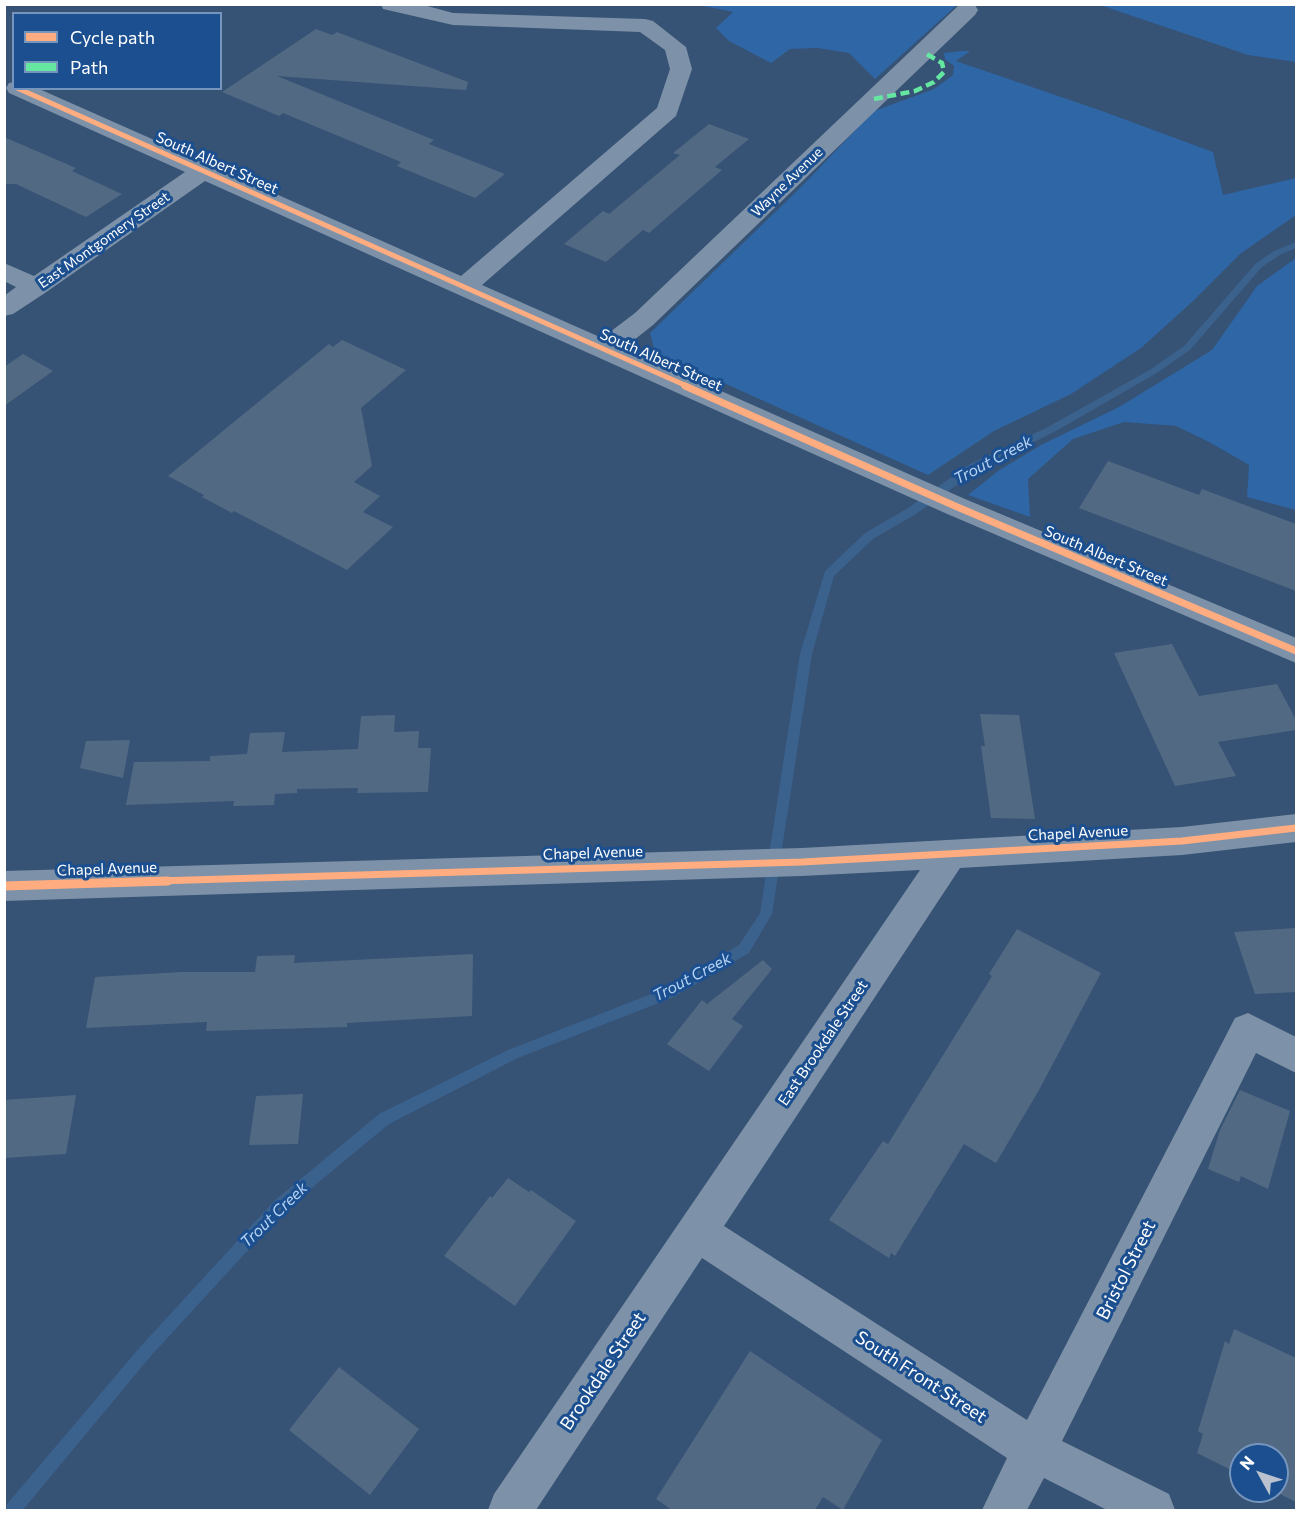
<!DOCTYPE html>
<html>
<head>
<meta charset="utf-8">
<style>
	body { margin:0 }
	#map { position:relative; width:1301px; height:1515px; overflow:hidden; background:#365274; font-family:Commissioner,sans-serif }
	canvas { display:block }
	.frame { position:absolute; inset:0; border:6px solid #fff; pointer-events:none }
	.legend { position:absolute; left:12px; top:12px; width:210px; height:78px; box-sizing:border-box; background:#1b4f8f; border:2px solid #7695bc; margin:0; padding:8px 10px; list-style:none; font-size:18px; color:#fff }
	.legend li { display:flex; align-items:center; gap:12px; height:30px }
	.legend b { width:30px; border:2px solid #7695bc }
	.north { position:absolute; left:1229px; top:1443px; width:60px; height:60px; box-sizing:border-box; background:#1b4f8f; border:2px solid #7695bc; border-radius:50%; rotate:310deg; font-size:16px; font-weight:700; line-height:24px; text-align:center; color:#fff }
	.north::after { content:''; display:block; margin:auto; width:21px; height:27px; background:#b9c2ce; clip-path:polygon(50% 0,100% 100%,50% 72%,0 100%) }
</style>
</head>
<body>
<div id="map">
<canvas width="1301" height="1515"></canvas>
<div class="frame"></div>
<ul class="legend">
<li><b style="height:8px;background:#ffac80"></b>Cycle path</li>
<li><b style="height:8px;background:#66e7a1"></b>Path</li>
</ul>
<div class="north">N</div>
</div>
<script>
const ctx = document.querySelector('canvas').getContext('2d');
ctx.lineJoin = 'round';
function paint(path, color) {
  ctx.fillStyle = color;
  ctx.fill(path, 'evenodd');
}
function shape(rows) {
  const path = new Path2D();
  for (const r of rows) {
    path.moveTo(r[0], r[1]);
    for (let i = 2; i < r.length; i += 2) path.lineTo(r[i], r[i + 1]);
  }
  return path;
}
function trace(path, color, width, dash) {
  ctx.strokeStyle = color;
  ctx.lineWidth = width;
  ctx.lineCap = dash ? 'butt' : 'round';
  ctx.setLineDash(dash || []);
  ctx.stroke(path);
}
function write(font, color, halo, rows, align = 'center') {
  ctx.font = font + ' Commissioner,sans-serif';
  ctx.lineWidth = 6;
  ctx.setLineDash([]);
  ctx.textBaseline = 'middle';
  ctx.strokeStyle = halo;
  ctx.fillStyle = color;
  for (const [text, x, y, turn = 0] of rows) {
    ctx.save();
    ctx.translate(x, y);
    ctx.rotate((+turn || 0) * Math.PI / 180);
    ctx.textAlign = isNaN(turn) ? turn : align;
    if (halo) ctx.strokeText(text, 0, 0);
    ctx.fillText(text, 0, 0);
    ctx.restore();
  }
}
const green = shape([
	[699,5,957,4,957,5,875,79,849,53,817,48,790,49,771,63,729,41,716,28,733,12],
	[1100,5,1296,5,1296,62,1248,55],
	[961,51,970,51,956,61,1102,111,1213,152,1223,195,1296,178,1296,215,1240,254,1192,302,1141,348,1071,394,994,431,928,475,655,352,650,333,800,188,874,111,934,89,953,75,954,66,945,59,944,53],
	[1296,258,1296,510,1247,497,1249,465,1209,442,1176,426,1124,422,1073,439,1028,479,1030,517,968,495,998,471,1041,445,1119,407,1212,350,1257,286]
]);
const stream = shape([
	[1296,242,1296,248,1280,255,1262,267,1190,350,1157,373,1056,431,978,470,916,514,873,539,834,576,812,654,772,914,749,953,674,997,518,1058,389,1124,284,1211,150,1357,23,1510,5,1510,7,1504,140,1347,274,1201,379,1114,508,1050,664,989,739,945,760,913,800,654,825,571,865,533,908,508,970,464,1048,427,1151,369,1184,346,1256,263,1274,251,1296,242]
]);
const building = shape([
	[316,29,332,35,337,32,468,82,466,90,277,76,434,140,429,144,505,174,475,198,397,166,401,162,283,113,279,116,222,92],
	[709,124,749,139,715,167,722,170,649,233,643,230,606,262,564,244,603,211,609,214,680,155,673,153],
	[4,137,76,168,72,171,122,194,86,217,16,184,4,184],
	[342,340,406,370,361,408,372,466,354,482,380,496,363,512,393,527,347,570,234,511,232,513,202,497,204,495,168,476,329,344,333,347],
	[23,354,53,371,4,406,4,367],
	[1108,461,1199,495,1202,489,1296,524,1296,591,1079,508],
	[1172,644,1199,696,1277,684,1296,720,1296,730,1218,742,1236,776,1175,786,1114,653],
	[980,714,1019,715,1035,819,991,818,981,746,985,746],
	[395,715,394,732,419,731,418,748,431,748,428,792,357,793,358,788,297,789,297,793,275,794,274,805,233,806,234,801,126,805,134,762,210,761,210,756,247,754,250,733,285,732,282,752,358,749,361,716],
	[130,740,123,778,80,768,86,741],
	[1296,928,1296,992,1255,994,1234,932],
	[1017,929,1101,973,1039,1090,996,1163,964,1144,895,1256,891,1253,889,1258,829,1220,883,1141,888,1144,992,976,989,974],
	[473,954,472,1016,347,1023,347,1027,206,1031,207,1022,86,1028,95,977,181,972,255,972,257,956,295,955,294,963],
	[763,960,772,969,732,1019,743,1026,709,1071,667,1044,702,1000,707,1004],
	[1240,1090,1290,1111,1268,1189,1241,1176,1239,1182,1208,1169,1220,1130],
	[303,1094,298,1144,249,1145,256,1096],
	[76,1095,66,1154,4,1158,4,1100],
	[508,1178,529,1192,531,1190,576,1221,515,1306,444,1256,490,1196,492,1198],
	[1234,1329,1296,1358,1296,1502,1274,1491,1277,1491,1277,1455,1241,1455,1241,1475,1197,1453,1203,1434,1198,1431,1225,1341,1229,1344],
	[750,1351,882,1440,843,1510,823,1497,815,1510,672,1510,656,1499],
	[339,1367,419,1429,370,1495,289,1430]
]);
const minor = shape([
	[381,4,420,4,453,13,645,19,653,21,686,47,692,69,676,116,482,285,602,338,635,313,959,5,975,5,978,10,975,15,653,325,624,348,965,499,1296,638,1296,663,945,513,205,181,45,293,13,314,4,316,4,296,16,287,4,281,4,263,34,276,185,172,9,93,6,88,9,83,14,82,14,88,37,88,461,276,657,108,670,69,665,50,640,32,453,25,383,9,381,4],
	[1296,814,1296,842,1182,855,960,868,724,1226,1027,1420,1235,1018,1248,1013,1296,1037,1296,1073,1256,1053,1062,1441,1169,1494,1175,1510,1107,1510,1044,1478,1027,1510,982,1510,1007,1458,702,1258,536,1510,488,1510,494,1494,920,870,802,876,4,901,4,871,802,848,1182,827,1296,814]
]);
const quiet = shape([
	[874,99,915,91,934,82,944,72,942,63,923,52]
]);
const cyclewayFar2 = shape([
	[17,88,689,387]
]);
const cyclewayFar1 = shape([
	[685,386,955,506,1296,651],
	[122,882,802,862,1182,841,1296,828]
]);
const cycleway = shape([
	[4,886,168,881]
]);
const farStreetnames = [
	["Wayne Avenue",787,182,-44],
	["East Montgomery Street",104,240,-35]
];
const streetNames = [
	["South Albert Street",217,163,24],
	["South Albert Street",661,360,24],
	["South Albert Street",1106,556,23],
	["Chapel Avenue",1078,833,-3],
	["Chapel Avenue",593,853,-2],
	["Chapel Avenue",107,869,-2],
	["East Brookdale Street",823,1043,-56]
];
const waterNames = [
	["Trout Creek",993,460,-28],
	["Trout Creek",692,977,-28],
	["Trout Creek",274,1215,-44]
];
const nearStreetnames = [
	["Bristol Street",1126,1270,-63],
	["Brookdale Street",603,1371,-56],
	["South Front Street",921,1377,33]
];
paint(green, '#2f66a5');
paint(stream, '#3b618d');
paint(building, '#526984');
paint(minor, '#7d92a8');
trace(quiet, '#66e7a1', 4.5, [9, 4.5]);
trace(cyclewayFar2, '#ffac80', 5);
trace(cyclewayFar1, '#ffac80', 7);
trace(cycleway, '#ffac80', 9);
write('14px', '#fff', '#1b4f8f', farStreetnames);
write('15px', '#fff', '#1b4f8f', streetNames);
write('italic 16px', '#b5d3f5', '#1b4f8f', waterNames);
write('18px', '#fff', '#1b4f8f', nearStreetnames);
</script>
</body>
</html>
